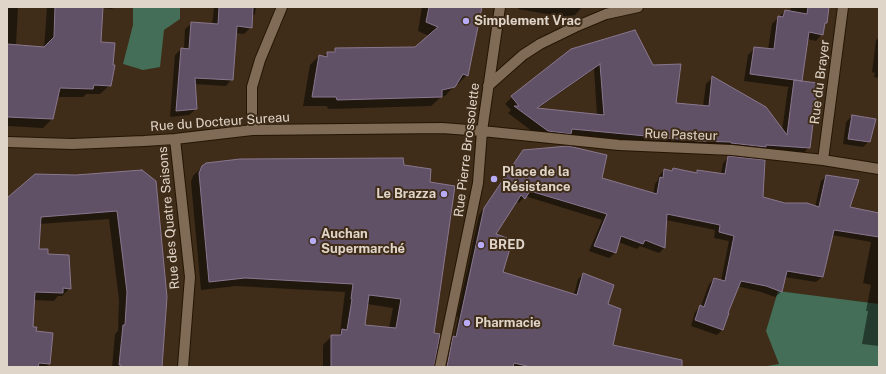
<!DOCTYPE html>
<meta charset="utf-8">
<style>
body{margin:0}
#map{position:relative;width:886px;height:374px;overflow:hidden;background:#3f2d19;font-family:"Public Sans",sans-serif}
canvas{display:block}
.frame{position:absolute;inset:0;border:8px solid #e0d5c9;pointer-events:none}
</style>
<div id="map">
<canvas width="886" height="374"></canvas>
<div class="frame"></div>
</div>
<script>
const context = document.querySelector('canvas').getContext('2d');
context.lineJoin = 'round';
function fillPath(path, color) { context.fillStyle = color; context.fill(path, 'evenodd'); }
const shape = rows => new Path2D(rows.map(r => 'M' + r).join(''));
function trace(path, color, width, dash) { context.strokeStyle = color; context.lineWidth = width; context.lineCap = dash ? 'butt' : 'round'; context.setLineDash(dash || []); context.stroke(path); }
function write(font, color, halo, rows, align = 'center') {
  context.font = font + ' "Public Sans",sans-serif'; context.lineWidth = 4; context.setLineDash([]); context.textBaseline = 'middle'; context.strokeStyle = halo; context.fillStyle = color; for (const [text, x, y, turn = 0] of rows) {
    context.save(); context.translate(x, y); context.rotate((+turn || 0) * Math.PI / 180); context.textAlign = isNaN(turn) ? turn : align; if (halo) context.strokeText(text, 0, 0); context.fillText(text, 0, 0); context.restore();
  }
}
fillPath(shape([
 [133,7,180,7,180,19,164,30,160,67,143,70,123,64,133,25],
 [778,291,879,304,879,367,761,367,779,364,766,331]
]), '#446e57');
fillPath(shape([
 [7,7,18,7,16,46,44,48,47,7,114,7,112,9,101,8,99,42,110,85,100,94,86,94,83,97,57,97,52,119,43,128,7,126],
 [214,7,256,7,255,14,251,17,251,27,244,34,236,33,232,79,226,86,194,84,196,109,189,115,170,117,175,55,181,49,184,49,185,29,192,23,212,25],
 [422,7,481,7,467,75,458,84,456,84,445,96,441,97,431,106,328,109,327,106,303,106,310,65,319,56,323,57,327,53,332,53,336,49,416,48,429,36,418,31],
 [519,7,582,7,575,15,563,17,518,9],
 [791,7,828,7,826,23,823,26,822,34,816,41,807,39,801,80,800,82,809,147,803,154,541,138,508,113,511,110,505,104,512,97,571,50,652,66,675,104,703,106,706,84,713,77,782,131,788,88,789,87,744,81,748,55,755,48,768,50,772,24,785,11,790,12],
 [594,69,597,115,537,109],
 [878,7,879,7,879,22,878,22],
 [879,37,879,78,874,77,875,73,872,72,876,40],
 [852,116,869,141,863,147,843,144,846,122],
 [524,151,601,179,653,194,655,184,658,180,659,176,664,170,671,171,673,170,694,174,697,171,721,174,723,163,729,157,762,198,785,204,815,207,821,181,827,176,849,208,879,214,879,346,862,344,868,311,866,311,871,285,863,283,871,242,832,235,822,277,816,282,784,277,781,292,775,297,761,292,737,286,727,313,723,329,717,335,691,326,695,312,701,306,709,284,714,279,721,281,729,241,714,238,715,230,666,220,664,248,659,253,640,246,637,249,618,242,615,253,609,258,589,251,602,220,525,196,519,203,516,201,494,234,502,272,574,295,578,279,584,274,606,305,612,345,672,367,448,367,458,317,457,316,479,215,518,157],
 [402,159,423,367,323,367,323,345,332,336,337,336,340,333,345,292,236,286,201,290,191,182,193,176,202,167],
 [367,304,393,308,389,328,364,326],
 [141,171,162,367,112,367,115,334,118,331,119,300,109,219,39,224,38,249,47,255,70,288,62,296,58,296,54,301,34,300,32,328,35,332,50,363,46,367,7,367,7,200,76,176]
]), '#0007');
const building = shape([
 [55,7,103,7,101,42,115,43,113,65,115,65,111,86,94,85,93,89,60,88,53,119,7,117,7,44,44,47,54,37,55,7],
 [219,7,253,7,252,28,237,26,233,80,195,78,197,109,176,111,181,48,189,49,191,22,218,24,219,7],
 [429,7,482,7,468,76,463,74,455,87,442,90,442,97,337,100,336,97,312,97,319,55,327,57,327,52,335,52,335,48,415,47,438,27,426,22,429,7],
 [808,7,829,7,827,23,825,23,823,35,809,32,802,81,750,74,754,47,774,49,778,16,783,17,785,10,807,14,808,7],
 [635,30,653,65,681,64,676,103,709,106,712,76,766,107,787,135,794,80,818,83,810,148,766,145,766,147,731,143,731,142,699,141,572,129,571,134,548,131,514,106,519,106,511,96,571,49,635,30],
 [600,64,604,115,537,108,600,64],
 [852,115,876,119,870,142,848,139,852,115],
 [568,146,607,155,602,178,657,194,660,177,663,178,664,169,672,171,673,168,697,173,697,170,725,174,728,156,765,160,763,197,785,203,807,203,819,207,826,175,859,180,850,207,879,213,879,237,834,230,823,277,787,271,782,292,766,286,741,281,728,313,729,313,723,330,695,320,700,305,704,307,714,278,725,281,734,236,719,232,720,225,667,214,665,248,645,240,643,244,621,236,616,253,594,246,607,214,530,191,525,199,521,195,496,234,507,238,506,244,511,245,503,272,577,295,583,273,614,285,608,304,621,309,613,345,682,360,682,367,531,367,514,363,513,367,447,367,453,336,456,337,484,208,523,150,568,146],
 [403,158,404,165,431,169,430,182,455,186,434,333,440,334,434,367,331,367,331,335,341,335,342,329,347,330,352,299,351,299,353,284,245,278,209,282,199,173,202,166,206,163,240,159,403,158],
 [369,295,401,299,396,328,365,325,369,295],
 [142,170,156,181,167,297,162,367,121,367,121,365,119,365,123,325,125,325,127,292,117,211,41,217,39,249,48,249,48,254,69,255,71,289,63,288,63,293,35,292,33,327,37,327,36,331,53,333,50,364,39,363,38,367,7,367,7,198,35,174,76,175,142,170]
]);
fillPath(building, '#615166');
trace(building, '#89778f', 1);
const minor = shape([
 [488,86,523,55,540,44,575,27,606,14,638,7],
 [252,130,252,87,260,60,282,7],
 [175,139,190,277,183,367],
 [7,142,72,144,144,141,175,139,252,130,442,128,482,131,619,145,732,150,823,160,879,169],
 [823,160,843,7],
 [440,367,478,183,482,131,500,7]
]);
trace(minor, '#251503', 12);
trace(minor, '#7f6b56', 10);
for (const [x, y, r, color] of [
 [466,21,4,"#b8abf7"],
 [494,179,4,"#b8abf7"],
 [444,194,4,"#b8abf7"],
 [313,241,4,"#b8abf7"],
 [481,245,4,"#b8abf7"],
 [467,323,4,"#b8abf7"]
]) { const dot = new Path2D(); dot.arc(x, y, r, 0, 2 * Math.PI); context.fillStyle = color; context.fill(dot); trace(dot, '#3f2d19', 1.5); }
write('bold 13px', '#e0d5c9', '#3f2d19', [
 ["Simplement Vrac",474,21],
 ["Place de la",502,172],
 ["Résistance",502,187],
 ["Le Brazza",436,194,"right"],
 ["Auchan",321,234],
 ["Supermarché",321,249],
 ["BRED",489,245],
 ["Pharmacie",475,323]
], 'left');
write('13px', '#e0d5c9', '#3f2d19', [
 ["Rue du Brayer",820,82,-83],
 ["Rue du Docteur Sureau",220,122,-4],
 ["Rue Pasteur",681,135,2],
 ["Rue Pierre Brossolette",467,150,-83],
 ["Rue des Quatre Saisons",169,218,-95]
]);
</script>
